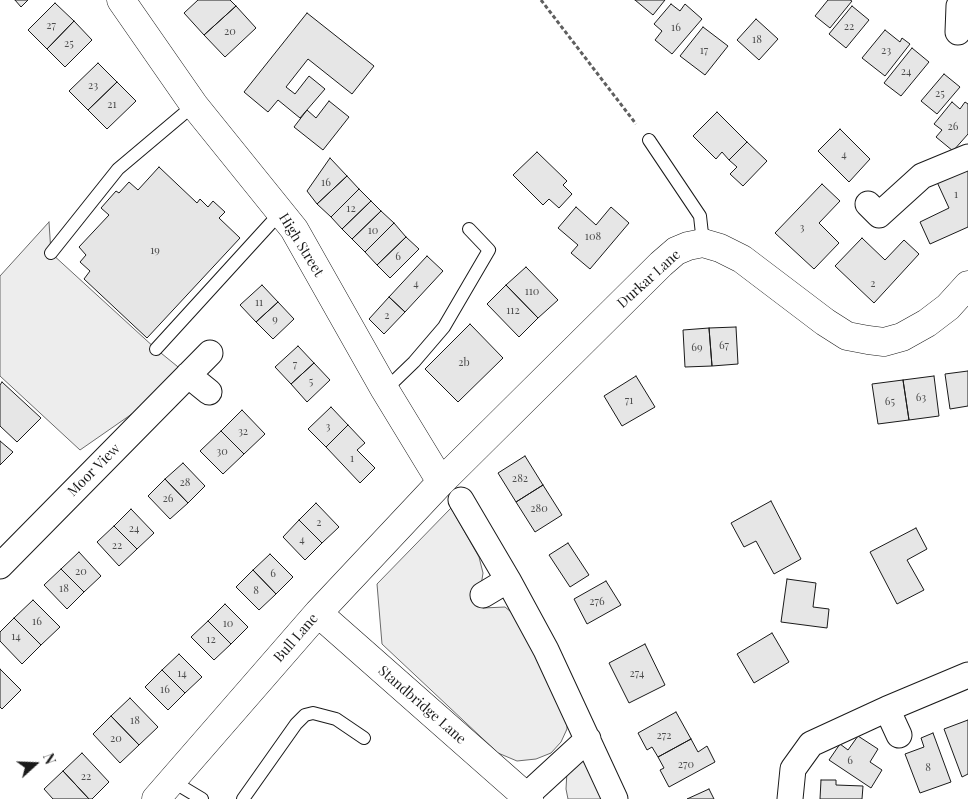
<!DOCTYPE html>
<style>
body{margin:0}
#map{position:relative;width:968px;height:799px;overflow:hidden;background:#fff;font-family:"Playfair Display",serif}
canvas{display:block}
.north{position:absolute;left:10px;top:739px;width:50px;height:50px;-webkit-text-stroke:4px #fff;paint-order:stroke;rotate:70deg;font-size:14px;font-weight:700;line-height:20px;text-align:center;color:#1a1a1a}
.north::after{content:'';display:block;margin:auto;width:18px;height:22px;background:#1a1a1a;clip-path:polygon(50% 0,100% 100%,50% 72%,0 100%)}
</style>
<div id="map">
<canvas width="968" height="799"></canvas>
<div class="north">N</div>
</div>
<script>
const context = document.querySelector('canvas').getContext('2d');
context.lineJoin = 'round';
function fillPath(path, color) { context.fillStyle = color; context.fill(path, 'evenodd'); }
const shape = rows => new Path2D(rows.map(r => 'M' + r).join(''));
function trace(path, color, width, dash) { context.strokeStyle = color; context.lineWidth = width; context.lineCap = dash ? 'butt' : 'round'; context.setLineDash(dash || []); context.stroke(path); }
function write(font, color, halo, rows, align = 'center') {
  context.font = font + ' "Playfair Display",serif'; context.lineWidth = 4; context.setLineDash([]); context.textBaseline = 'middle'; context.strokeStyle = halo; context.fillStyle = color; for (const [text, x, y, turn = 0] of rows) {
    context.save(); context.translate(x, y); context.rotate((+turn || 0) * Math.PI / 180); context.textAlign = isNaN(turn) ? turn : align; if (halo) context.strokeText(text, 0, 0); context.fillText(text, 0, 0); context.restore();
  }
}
const built = shape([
 [49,222,51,253,156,349,188,375,80,450,0,376,0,276,49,222],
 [451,508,479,557,483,573,481,586,475,595,483,608,505,607,516,616,567,718,567,729,561,742,551,753,536,759,517,761,498,753,382,644,377,584,451,508],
 [580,759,589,766,603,799,568,799,566,789,567,771,580,759]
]);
fillPath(built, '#ededed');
trace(built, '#6a6a6a', 1);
const building = shape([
 [15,0,28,0,21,7,15,0],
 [198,0,230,0,236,6,204,35,184,13,198,0],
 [635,0,665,0,653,15,635,0],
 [828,0,850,0,852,1,830,28,815,16,828,0],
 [55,3,74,21,47,49,28,30,55,3],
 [671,4,680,11,685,4,702,19,672,54,655,40,662,31,654,24,671,4],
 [236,6,256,28,225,57,204,35,236,6],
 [852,6,869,20,846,48,829,34,852,6],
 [307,13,374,66,352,94,308,59,286,87,295,94,309,76,325,89,300,118,278,100,268,112,244,92,307,13],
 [756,19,778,39,759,60,737,40,756,19],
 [74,21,92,40,65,67,47,49,74,21],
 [703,27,728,46,705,75,680,56,703,27],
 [885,30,900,42,902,38,910,44,885,76,862,58,885,30],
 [912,48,929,62,901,96,884,83,912,48],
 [98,63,117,82,88,110,69,91,98,63],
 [944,74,960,87,937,114,921,101,944,74],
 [117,82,136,101,107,129,88,110,117,82],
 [329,101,349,117,323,150,294,127,307,110,316,118,329,101],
 [952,102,960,109,965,102,968,104,968,134,953,151,936,137,942,130,934,124,952,102],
 [717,112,747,142,729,160,722,152,716,159,693,136,717,112],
 [840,129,870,159,849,182,818,151,840,129],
 [747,142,767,161,743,186,730,174,737,167,729,160,747,142],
 [537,152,567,181,563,185,572,194,559,208,549,199,543,205,513,175,537,152],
 [330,158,347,176,317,204,307,191,330,158],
 [159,167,197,203,200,199,208,207,213,201,225,212,219,218,240,238,147,338,84,279,90,271,80,262,86,255,79,247,109,215,101,208,116,191,119,193,129,182,138,190,159,167],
 [968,168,968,227,930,244,920,222,949,208,937,182,968,168],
 [347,176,359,189,331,217,317,204,347,176],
 [822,184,840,201,819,223,839,243,814,269,775,233,822,184],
 [359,189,371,201,342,229,331,217,359,189],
 [371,201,381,211,352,239,342,229,371,201],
 [576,207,596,225,611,207,629,223,590,269,571,253,578,245,558,228,576,207],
 [381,211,394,223,365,252,352,239,381,211],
 [394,223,406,237,377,265,365,252,394,223],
 [406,237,419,249,390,278,377,265,406,237],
 [862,238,885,260,904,240,919,254,874,303,835,266,862,238],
 [427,256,443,271,405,312,389,297,427,256],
 [526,267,558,300,538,318,506,285,526,267],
 [262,285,278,302,256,322,240,305,262,285],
 [506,285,538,318,519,337,487,304,506,285],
 [389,297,405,312,384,334,369,319,389,297],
 [278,302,294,319,273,339,256,322,278,302],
 [470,324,503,358,458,402,425,369,470,324],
 [736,327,738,364,712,366,709,328,736,327],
 [709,328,712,366,685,367,683,330,709,328],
 [298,346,314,363,291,384,275,367,298,346],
 [314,363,330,380,307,402,291,384,314,363],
 [968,371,968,406,950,409,945,374,968,371],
 [636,376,655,407,622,426,604,396,636,376],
 [934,376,939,416,909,420,903,380,934,376],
 [903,380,909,420,878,424,872,384,903,380],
 [2,382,41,418,17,442,0,426,0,385,2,382],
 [331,407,348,425,326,447,308,429,331,407],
 [242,410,265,434,244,454,221,431,242,410],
 [348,425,365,443,357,450,375,468,360,483,326,447,348,425],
 [221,431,244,454,223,474,200,451,221,431],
 [0,441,13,452,0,465,0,441],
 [525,456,543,485,516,502,498,473,525,456],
 [183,463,205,486,188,503,165,479,183,463],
 [165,479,188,503,170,519,148,496,165,479],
 [543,485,562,515,535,532,516,502,543,485],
 [771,501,801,559,774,574,756,541,744,547,731,523,771,501],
 [316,503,339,527,322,543,299,520,316,503],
 [131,509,154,533,137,549,114,526,131,509],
 [299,520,322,543,305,560,283,537,299,520],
 [114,526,137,549,119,566,97,542,114,526],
 [916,528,927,549,907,560,924,590,897,604,870,552,916,528],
 [568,543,589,575,570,587,549,555,568,543],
 [79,552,101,576,84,592,61,569,79,552],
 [270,554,293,577,276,594,253,570,270,554],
 [61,569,84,592,67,609,44,585,61,569],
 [253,570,276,594,259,610,236,587,253,570],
 [787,579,816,583,813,607,829,609,827,628,781,622,787,579],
 [606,581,621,605,587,624,574,599,606,581],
 [33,600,60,627,41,645,14,618,33,600],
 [225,604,248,627,231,644,208,621,225,604],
 [14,618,41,645,22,664,0,641,0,632,14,618],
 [208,621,231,644,214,660,191,637,208,621],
 [772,633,789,662,754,683,737,654,772,633],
 [645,644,665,685,629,703,609,663,645,644],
 [179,654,202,677,185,693,162,670,179,654],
 [0,669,21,690,2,709,0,707,0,669],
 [162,670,185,693,168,710,145,687,162,670],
 [130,698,158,727,139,745,111,716,130,698],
 [676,712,691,739,658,757,652,747,647,750,638,733,676,712],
 [111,716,139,745,120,763,93,734,111,716],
 [968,720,968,774,962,777,944,729,968,720],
 [933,733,951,782,920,793,905,754,924,747,921,738,933,733],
 [858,736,878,749,870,762,882,770,871,788,829,760,840,744,848,750,858,736],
 [691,739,698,752,707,746,715,762,669,787,660,770,664,768,658,757,691,739],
 [82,753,109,782,92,799,89,799,63,771,82,753],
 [63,771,89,799,53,799,44,789,63,771],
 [821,780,836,780,836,785,863,786,862,799,820,799,821,780],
 [709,789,714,799,687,799,709,789]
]);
fillPath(building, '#e6e6e6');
trace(building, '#1a1a1a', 1);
const lane = shape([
 [649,140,700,216,703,243],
 [51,253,118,169,194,105],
 [156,349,281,212],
 [385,390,414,362,444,327,489,250,469,229],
 [172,781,202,799],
 [243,799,296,724,305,715,313,713,336,719,364,738]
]);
const street = shape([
 [958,32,959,6,968,4],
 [868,204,879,215,922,176,968,157],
 [188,375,209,392],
 [461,500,508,580,546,650,615,799],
 [0,566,210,353],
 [483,595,508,580],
 [887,709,899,735],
 [526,796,588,739],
 [790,799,793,769,811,744,887,709,968,675]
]);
const secondary = shape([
 [121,0,194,105,294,229,385,390,441,482],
 [318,613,529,799],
 [156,799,318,613,441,482,661,264,676,251,688,246,703,243,720,248,742,259,825,322,847,336,868,340,884,342,902,337,927,323,948,307,968,285]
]);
trace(lane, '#1a1a1a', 14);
trace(street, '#1a1a1a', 27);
trace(secondary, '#1a1a1a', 29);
trace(shape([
 [541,0,636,124]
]), '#5f5f5f', 3, [4, 2.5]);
trace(lane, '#fff', 12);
trace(street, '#fff', 25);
trace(secondary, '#fff', 28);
write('11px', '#4d4d4d', null, [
 ["27",51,26],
 ["22",849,27],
 ["16",676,28],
 ["20",230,32],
 ["18",757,40],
 ["25",69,44],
 ["17",704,51],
 ["23",886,51],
 ["24",906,72],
 ["23",93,86],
 ["25",940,94],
 ["21",112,105],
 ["26",953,127],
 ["4",844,155],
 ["16",326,183],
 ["1",956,195],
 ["12",351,209],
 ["3",802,228],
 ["10",373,231],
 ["108",593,237],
 ["19",155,251],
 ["6",398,257],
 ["4",416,284],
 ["2",873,284],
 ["110",532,292],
 ["11",259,303],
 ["112",513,311],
 ["2",387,316],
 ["9",275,320],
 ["67",724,346],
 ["69",697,348],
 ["2b",464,363],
 ["7",295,365],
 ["5",311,382],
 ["63",921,398],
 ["71",629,401],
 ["65",890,402],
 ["3",328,427],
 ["32",243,432],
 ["30",222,452],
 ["1",352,459],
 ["282",520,479],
 ["28",185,483],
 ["26",168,499],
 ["280",539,509],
 ["2",319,523],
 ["24",134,529],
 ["4",302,540],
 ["22",117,546],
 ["20",81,572],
 ["6",273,574],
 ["18",64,589],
 ["8",256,591],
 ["276",597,602],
 ["16",37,622],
 ["10",228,624],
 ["14",16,637],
 ["12",211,640],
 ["14",182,674],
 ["274",637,674],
 ["16",165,690],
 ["18",135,721],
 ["272",664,736],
 ["20",116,739],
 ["6",850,761],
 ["270",686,765],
 ["8",928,768],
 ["22",86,777]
]);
write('14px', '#1a1a1a', '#fff', [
 ["High Street",301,245,58],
 ["Durkar Lane",649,279,-42],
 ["Moor View",94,470,-45],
 ["Bull Lane",296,638,-49],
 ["Standbridge Lane",422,705,41]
]);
</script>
